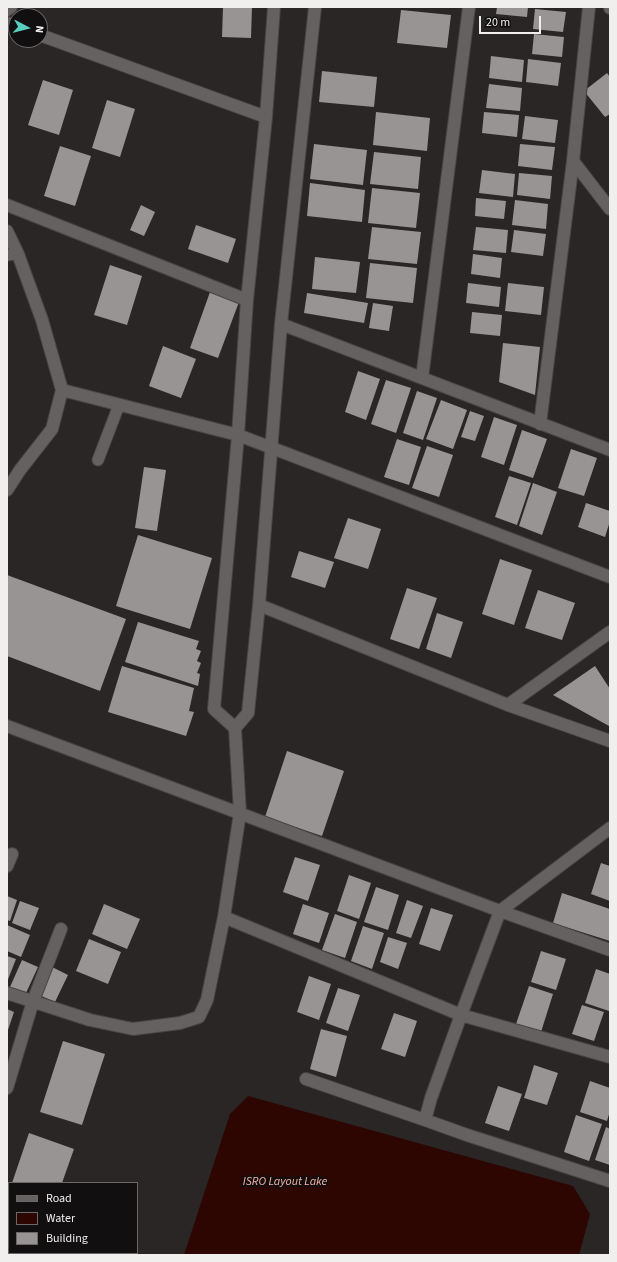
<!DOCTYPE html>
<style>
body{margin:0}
#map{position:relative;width:617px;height:1262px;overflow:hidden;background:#292625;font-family:"Source Sans 3",sans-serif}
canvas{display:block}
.frame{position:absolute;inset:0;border:8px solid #f1efee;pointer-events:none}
.legend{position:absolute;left:8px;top:1182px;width:130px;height:72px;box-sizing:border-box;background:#110f0f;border:1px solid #6b6968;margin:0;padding:5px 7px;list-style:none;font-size:12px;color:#f1efee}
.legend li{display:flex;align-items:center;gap:8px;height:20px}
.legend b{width:20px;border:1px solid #6b6968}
.north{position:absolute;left:8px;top:8px;width:40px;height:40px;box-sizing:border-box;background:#110f0f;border:1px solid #6b6968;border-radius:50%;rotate:97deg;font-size:11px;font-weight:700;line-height:16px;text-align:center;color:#f1efee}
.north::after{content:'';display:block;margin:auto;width:14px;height:18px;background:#59cebf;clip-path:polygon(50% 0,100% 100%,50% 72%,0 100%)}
.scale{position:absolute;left:479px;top:16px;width:62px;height:18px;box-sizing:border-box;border:2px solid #f1efee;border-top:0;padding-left:5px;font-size:12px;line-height:14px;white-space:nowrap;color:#f1efee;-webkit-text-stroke:3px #110f0f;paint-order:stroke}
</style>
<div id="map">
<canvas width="617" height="1262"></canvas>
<div class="frame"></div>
<ul class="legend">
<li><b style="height:5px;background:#656160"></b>Road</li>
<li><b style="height:11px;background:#2d0501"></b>Water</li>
<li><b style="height:11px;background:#989493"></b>Building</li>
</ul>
<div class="north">N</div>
<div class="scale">20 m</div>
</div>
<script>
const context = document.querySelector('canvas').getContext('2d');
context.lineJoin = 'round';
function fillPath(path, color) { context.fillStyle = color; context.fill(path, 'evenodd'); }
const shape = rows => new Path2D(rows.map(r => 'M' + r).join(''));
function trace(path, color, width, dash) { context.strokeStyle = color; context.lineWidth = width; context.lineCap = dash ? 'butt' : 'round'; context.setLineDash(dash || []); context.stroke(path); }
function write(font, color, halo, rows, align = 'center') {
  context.font = font + ' "Source Sans 3",sans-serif'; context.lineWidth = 4; context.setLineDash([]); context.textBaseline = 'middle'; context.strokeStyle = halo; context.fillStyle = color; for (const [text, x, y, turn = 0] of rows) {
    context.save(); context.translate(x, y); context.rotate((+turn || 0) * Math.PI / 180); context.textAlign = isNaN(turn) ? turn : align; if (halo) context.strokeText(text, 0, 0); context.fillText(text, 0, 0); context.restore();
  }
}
fillPath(shape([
 [248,1096,573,1186,590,1214,579,1255,184,1255,230,1114]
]), '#2d0501');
fillPath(shape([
 [223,7,252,7,251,38,222,37],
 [497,7,528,7,527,17,496,14],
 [535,9,566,12,563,32,533,29],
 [401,10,451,15,447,48,397,43],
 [534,34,564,37,562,57,532,54],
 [491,56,524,60,522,82,489,78],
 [528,59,561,63,558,86,526,82],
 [322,71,377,77,374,107,319,102],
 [607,73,610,77,610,114,605,117,584,91],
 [43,80,73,90,59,135,28,125],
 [489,84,522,88,520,111,486,108],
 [107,100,135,109,120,157,92,148],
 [376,112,430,118,427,151,373,145],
 [484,112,519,115,517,137,482,133],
 [525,116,558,120,555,143,522,139],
 [314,144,367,150,363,185,310,179],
 [520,144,555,147,552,170,518,166],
 [60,146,91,156,75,206,44,196],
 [374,152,421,157,418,189,370,184],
 [482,170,515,174,513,197,479,193],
 [519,173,552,176,550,199,517,195],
 [310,183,365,190,362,222,307,216],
 [372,188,420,193,416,228,368,223],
 [476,198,506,201,504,219,475,216],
 [515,200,548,204,546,229,512,225],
 [141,205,155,212,144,236,130,230],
 [196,225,236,239,228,263,188,249],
 [372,227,421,232,417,264,368,259],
 [476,227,508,230,506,253,473,250],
 [514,230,546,234,543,256,511,252],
 [473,254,502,258,500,278,471,274],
 [315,257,360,262,356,293,312,289],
 [370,263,417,268,413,303,366,298],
 [110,265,142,276,127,325,94,315],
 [468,283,501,287,499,307,466,303],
 [508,283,544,287,541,315,505,311],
 [210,292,239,302,218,358,190,348],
 [307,293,368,303,364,323,304,313],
 [373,303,393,306,389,331,369,328],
 [472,312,502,315,500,336,470,333],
 [503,343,540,347,535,395,499,382],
 [163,346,196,359,181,398,149,386],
 [358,371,380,379,366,420,345,412],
 [386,380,411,388,396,433,371,424],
 [417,391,437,398,423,440,403,433],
 [441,400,467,410,453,449,426,439],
 [470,411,484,416,475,441,461,437],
 [494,417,517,425,504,465,481,457],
 [522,430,547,439,533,478,509,470],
 [397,439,421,447,409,485,384,477],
 [427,446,453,455,439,497,412,488],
 [571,449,597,458,584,496,558,488],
 [144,467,166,470,157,531,135,528],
 [509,476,531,483,517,525,495,517],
 [533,483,557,492,542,535,519,526],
 [586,503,610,511,610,521,605,537,578,527],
 [348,518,381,529,368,569,334,558],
 [138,535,212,558,190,629,116,606],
 [299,551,334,562,325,588,291,577],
 [500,559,532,570,514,625,482,614],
 [7,575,126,619,100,691,7,656],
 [407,588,437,598,419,649,390,639],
 [538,590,575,603,562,640,525,628],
 [437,613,463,622,451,658,426,649],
 [138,622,199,641,196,649,201,651,197,661,201,663,197,673,200,674,198,686,125,662],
 [122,666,194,688,189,711,194,712,186,736,108,712],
 [595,666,610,689,609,726,553,695],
 [287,751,344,771,322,836,265,817],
 [295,857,320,865,308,901,283,892],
 [601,863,610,866,610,901,591,894],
 [349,875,371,883,359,919,337,911],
 [376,887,399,895,388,930,364,922],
 [562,893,610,909,610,941,553,923],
 [7,896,17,900,10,921,7,920],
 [407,900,423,906,411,938,396,933],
 [20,901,39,908,30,930,12,923],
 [104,904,140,919,127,949,92,934],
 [303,904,329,913,319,943,293,934],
 [431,908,453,915,440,951,419,944],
 [335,914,357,922,345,958,322,950],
 [7,925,30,935,21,957,7,951],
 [363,926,384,933,372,969,351,961],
 [388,937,407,943,398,969,380,962],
 [89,939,121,952,108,984,76,971],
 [541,951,566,959,556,990,531,982],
 [7,956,16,959,7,982],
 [22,960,38,967,26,993,10,987],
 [52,967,68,975,55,1002,39,995],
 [596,969,610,974,609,1011,585,1003],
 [309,976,331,984,319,1020,297,1012],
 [529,986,553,994,541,1032,516,1024],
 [338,988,360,995,348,1031,326,1023],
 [582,1005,604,1012,594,1041,572,1034],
 [7,1009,14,1012,7,1033],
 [394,1013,417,1021,405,1057,381,1049],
 [321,1029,347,1036,336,1077,310,1069],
 [63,1041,105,1054,82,1125,40,1112],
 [534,1065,558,1073,547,1105,524,1098],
 [590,1081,610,1088,610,1111,607,1121,580,1112],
 [498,1086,522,1094,509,1131,485,1123],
 [576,1115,602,1124,589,1161,564,1152],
 [606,1127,610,1129,610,1165,595,1160],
 [29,1133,74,1149,62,1183,12,1183]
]), '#989493');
const lane = shape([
 [7,255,18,254],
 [98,460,119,405]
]);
const street = shape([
 [610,7,610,8],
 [7,10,11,7],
 [7,23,16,27],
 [40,35,266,117],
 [573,161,610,209],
 [7,205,247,300],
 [281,324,610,450],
 [422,378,469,7],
 [62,390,238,435,610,577],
 [540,424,573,161,589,7],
 [259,605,508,705,610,741],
 [508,705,610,632],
 [7,726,500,911,610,950],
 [235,728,214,709,238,435,247,300,266,117,274,7],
 [610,828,500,911,461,1015,431,1098,425,1120,467,1135,610,1181],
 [7,866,12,854],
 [224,917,461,1015,610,1057],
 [7,993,90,1020,133,1029,180,1023,199,1017,207,1000,224,917,240,813,235,728,248,713,259,605,281,324,315,7],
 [306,1079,425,1120],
 [7,1088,33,1001,61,929]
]);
const secondary = shape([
 [7,231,18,254,42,320,62,390,52,429,20,470,7,490]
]);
trace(lane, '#484544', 13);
trace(street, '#484544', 14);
trace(secondary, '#484544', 14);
trace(lane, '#656160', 11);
trace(street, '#656160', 12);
trace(secondary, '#656160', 12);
write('italic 12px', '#f8b2a2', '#110f0f', [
 ["ISRO Layout Lake",285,1182]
]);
</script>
